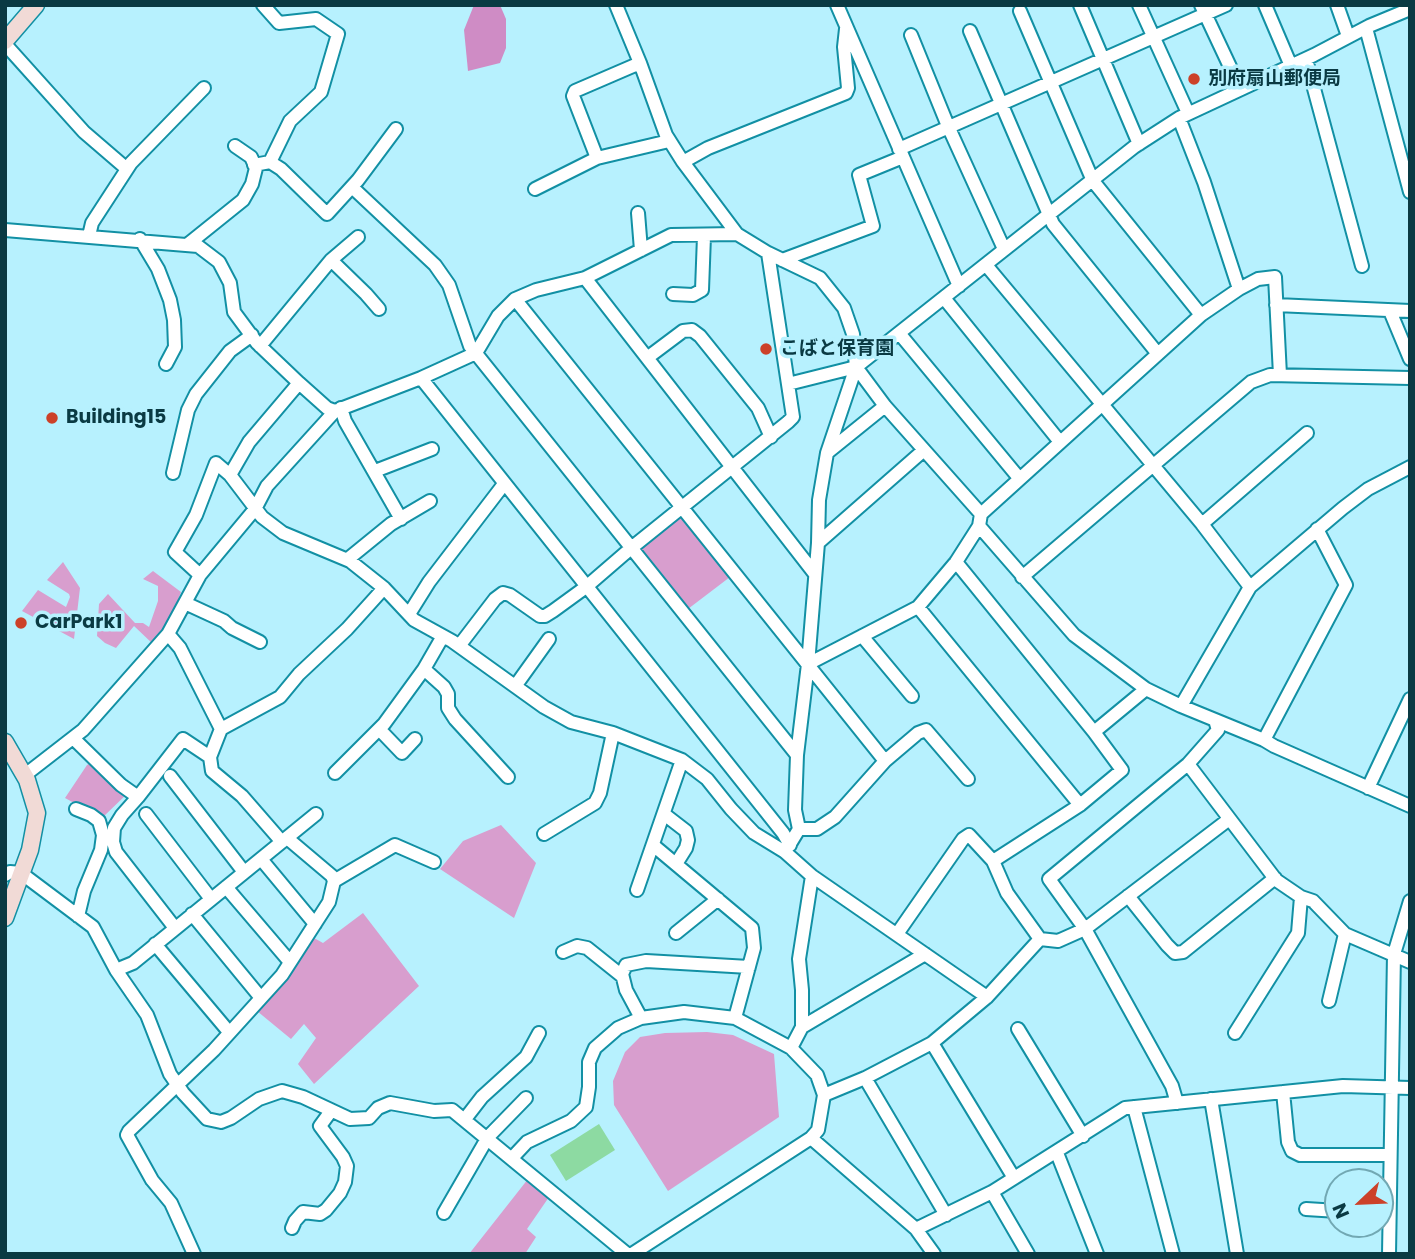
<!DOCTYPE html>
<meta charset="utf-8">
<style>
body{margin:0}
#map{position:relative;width:1415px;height:1259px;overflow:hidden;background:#b7f1fe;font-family:Poppins,sans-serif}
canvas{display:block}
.frame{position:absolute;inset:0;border:7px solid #0a3a43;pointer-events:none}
.north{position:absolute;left:1324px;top:1168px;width:70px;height:70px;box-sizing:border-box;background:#b7f1fe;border:2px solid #72a8b3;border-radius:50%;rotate:247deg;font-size:19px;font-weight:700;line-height:28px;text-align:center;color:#0a3a43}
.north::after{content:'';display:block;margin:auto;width:24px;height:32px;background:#cc4129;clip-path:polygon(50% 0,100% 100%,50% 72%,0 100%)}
</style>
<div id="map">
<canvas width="1415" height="1259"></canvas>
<div class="frame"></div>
<div class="north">N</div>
</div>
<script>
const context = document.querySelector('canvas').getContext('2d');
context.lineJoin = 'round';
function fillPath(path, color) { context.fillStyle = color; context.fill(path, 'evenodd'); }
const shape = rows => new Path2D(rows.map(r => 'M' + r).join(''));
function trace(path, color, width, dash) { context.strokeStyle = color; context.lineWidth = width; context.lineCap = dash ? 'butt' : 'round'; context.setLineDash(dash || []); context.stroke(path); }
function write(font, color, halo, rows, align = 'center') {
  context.font = font + ' Poppins,"Noto Sans JP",sans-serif'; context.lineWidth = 7; context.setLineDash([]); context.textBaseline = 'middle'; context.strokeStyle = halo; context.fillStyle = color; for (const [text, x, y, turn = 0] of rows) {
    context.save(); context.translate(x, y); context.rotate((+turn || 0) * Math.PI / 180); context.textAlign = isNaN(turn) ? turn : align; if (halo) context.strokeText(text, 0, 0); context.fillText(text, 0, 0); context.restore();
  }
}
fillPath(shape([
 [680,513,730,577,684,612,634,549],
 [63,562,80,588,74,639,22,611,38,590,66,607,70,597,69,594,47,580],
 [153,571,181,592,169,623,154,645,134,626,116,648,105,643,97,636,99,604,108,594,135,623,143,623,149,627,158,601,158,586,143,579],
 [92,762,129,792,102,818,65,798,87,765],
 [501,825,536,863,514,918,440,869,463,841],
 [363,913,419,986,314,1084,298,1064,316,1038,304,1024,291,1039,257,1011,287,979,314,938,323,943],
 [707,1032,733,1035,774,1054,779,1117,668,1191,614,1105,613,1081,625,1052,640,1037,665,1033],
 [528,1179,549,1197,527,1229,536,1237,525,1254,469,1254]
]), '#d89ece');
fillPath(shape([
 [474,5,500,5,506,19,506,48,500,63,468,71,464,30]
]), '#cf8cc5');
fillPath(shape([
 [599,1124,615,1150,566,1181,550,1155]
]), '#8ddaa2');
const street = shape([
 [263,5,279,23,316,19,338,34,321,92,290,121,270,162],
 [616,5,640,63,666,135,683,162,737,234,768,253,820,278,844,308,853,334,856,367,827,453,819,500,818,543,808,664],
 [837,5,959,286],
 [1080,5,1139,144],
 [1139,5,1188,113],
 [1201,5,1240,88],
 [1265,5,1291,66],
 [1337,5,1348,36],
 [1020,11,1093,181,1201,315],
 [1366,28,1410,192],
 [970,31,1053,224,1158,354],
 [911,35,948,126,1004,249],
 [5,44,84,132,127,169],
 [1306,59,1362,266],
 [1179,118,1204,182,1239,289],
 [899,149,1226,5],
 [597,158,573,96,575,91,640,63],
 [683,162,708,148,846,93,848,88,844,47,846,29],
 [254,165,270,162,281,169,327,214,358,180,396,129],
 [352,187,435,265,449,285,470,346,797,755],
 [535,189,597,158,669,141],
 [638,213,641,250],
 [5,230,198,246,219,262,230,283,234,312,257,343,299,383,327,408,335,411,421,378,476,353,498,316,515,299,536,290,585,278,671,235,737,234],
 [89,236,92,223,131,163,204,88],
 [140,239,158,269,170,300,174,320,175,347,166,364],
 [187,245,243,200,252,184,256,168,251,157,235,146],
 [331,260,366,294,379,309],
 [782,260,873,226,859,175,903,157],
 [986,265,1202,524,1250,587],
 [585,278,815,574],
 [673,294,693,295,702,290,704,236],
 [944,298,1060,442],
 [515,299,885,761],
 [1276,305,1410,311],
 [1390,311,1410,359],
 [899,333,1019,478],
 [260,346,331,260,358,237],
 [647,358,683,331,692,330,700,336,758,408,771,437],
 [856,367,885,406,981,514],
 [421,378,783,833,790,845],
 [788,384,856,367,1134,147,1179,118,1314,55,1369,26,1410,9],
 [341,408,345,421,401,519],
 [828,452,885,406],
 [375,471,432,449],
 [173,473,188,410,196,394,230,351,252,335],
 [230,475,249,442,299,383],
 [1202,524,1307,433],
 [979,526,1074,635,1146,689,1181,706,1264,740,1274,746,1410,806],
 [818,543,924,450],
 [348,559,391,524,430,501],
 [956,562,1094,732,1122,770,1080,805,993,861],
 [200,575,175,552,196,515,216,463,230,475,262,517,283,533,350,561,384,588,414,620,452,641,544,707,571,722,613,733,682,760,707,779,731,809,754,833,785,852,812,876,987,997],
 [1022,577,1251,382,1270,375,1410,378],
 [185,603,224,621,232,628,260,642],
 [918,607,1080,805],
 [409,614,429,582,504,484],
 [168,634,180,648,221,729],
 [862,636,912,696],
 [459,646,495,599,503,593,510,595,540,616,545,616,553,611,586,587,630,549,788,422,793,417,768,253],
 [424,669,444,687,448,694,448,708,455,719,508,777],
 [516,685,549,639],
 [1181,706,1250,587,1343,508,1368,489,1410,467],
 [379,729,402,753,415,739],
 [1094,732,1146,689],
 [73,738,121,785,138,797],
 [1264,740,1346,585,1317,529],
 [1188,764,1276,880,1301,897,1313,901,1345,934,1410,962],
 [335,773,384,724,424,669,443,636],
 [25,775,83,730,168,634,200,575,255,509,267,486,335,411],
 [170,776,244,872],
 [1368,788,1410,699],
 [76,809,91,815,99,821,103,835,101,850,84,891,78,916],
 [146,814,211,899],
 [664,814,686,831,688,840,686,848,676,864],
 [799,829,817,829,835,817,885,761,918,733,926,730,968,779],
 [544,834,595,803,600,793,613,733],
 [282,842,242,796,212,771,210,757,221,729,280,697,299,674,347,629,384,588],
 [653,845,752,928,754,948,735,1018],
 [785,852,799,829,795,810,797,755,808,664,918,607,956,562,979,526,981,514,1201,315,1239,289,1258,279,1275,277,1280,375],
 [261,859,315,924],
 [5,875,10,872,21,873,93,927,116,970,147,1015,170,1074,183,1093,207,1119,221,1122,231,1118,259,1099,282,1091,303,1097,350,1119,369,1118,378,1108,390,1103,434,1111,452,1110,627,1254],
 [334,881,395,845,434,862],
 [226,887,290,962],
 [637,890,682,760],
 [1128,896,1167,945,1175,953,1183,952,1275,878],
 [192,914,261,998],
 [175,928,116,852,113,842,114,828,122,815,138,797,183,739,210,757],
 [676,933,718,899],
 [897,934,963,839,969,835,993,861,1007,893,1040,939,1058,941,1085,929,1228,820],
 [155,944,229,1032],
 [563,952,577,946,587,948,622,976],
 [116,970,133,963,316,814],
 [1329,1001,1345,934],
 [641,1018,626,990,622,974,626,965,646,961,749,967],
 [802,1027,925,954],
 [1018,1029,1083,1136],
 [1235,1033,1298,933,1301,897],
 [932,1043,1014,1178],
 [791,1048,802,1027,802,990,799,959,812,876],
 [865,1078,946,1215],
 [1283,1092,1288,1142,1292,1151,1300,1155,1390,1155],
 [824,1095,865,1078,932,1043,987,997,1040,939],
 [1211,1099,1237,1254],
 [1177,1103,1172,1086,1085,929,1049,879,1188,764,1218,730,1215,720],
 [1134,1107,1173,1254],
 [465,1119,482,1097,526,1057,539,1033],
 [811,1138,916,1229,934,1254],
 [1057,1153,1097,1254],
 [512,1158,527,1142,571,1121,586,1107,589,1087,589,1062,595,1048,618,1028,641,1018,684,1012,735,1018,791,1048,817,1075,824,1095,818,1130,811,1138,632,1254],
 [992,1192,1028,1254],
 [1306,1209,1338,1211],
 [444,1213,488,1137,526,1098],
 [292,1228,295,1221,303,1212,320,1214,326,1210,340,1193,345,1182,347,1166,343,1157,320,1126,331,1111],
 [916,1229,992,1192,1125,1108,1343,1086,1410,1088],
 [194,1254,171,1203,152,1180,127,1135,129,1131,214,1050,282,975,329,902,334,881,332,876,287,838],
 [1389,1254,1394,954,1410,901]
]);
const secondary = shape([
 [5,41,36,5],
 [5,742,27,780,37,813,30,850,5,918]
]);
trace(street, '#1290a4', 16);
trace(secondary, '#1290a4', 19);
trace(street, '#fff', 12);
trace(secondary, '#f1dad6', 16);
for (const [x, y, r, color] of [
 [1194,79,7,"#cc4129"],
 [766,349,7,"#cc4129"],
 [52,418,7,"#cc4129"],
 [21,623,7,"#cc4129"]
]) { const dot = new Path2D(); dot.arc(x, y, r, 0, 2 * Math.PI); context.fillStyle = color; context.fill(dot); trace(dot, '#b7f1fe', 2.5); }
write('bold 19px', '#0a3a43', '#b7f1fe', [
 ["別府扇山郵便局",1208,79],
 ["こばと保育園",780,349],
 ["Building15",66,418],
 ["CarPark1",35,623]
], 'left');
</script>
